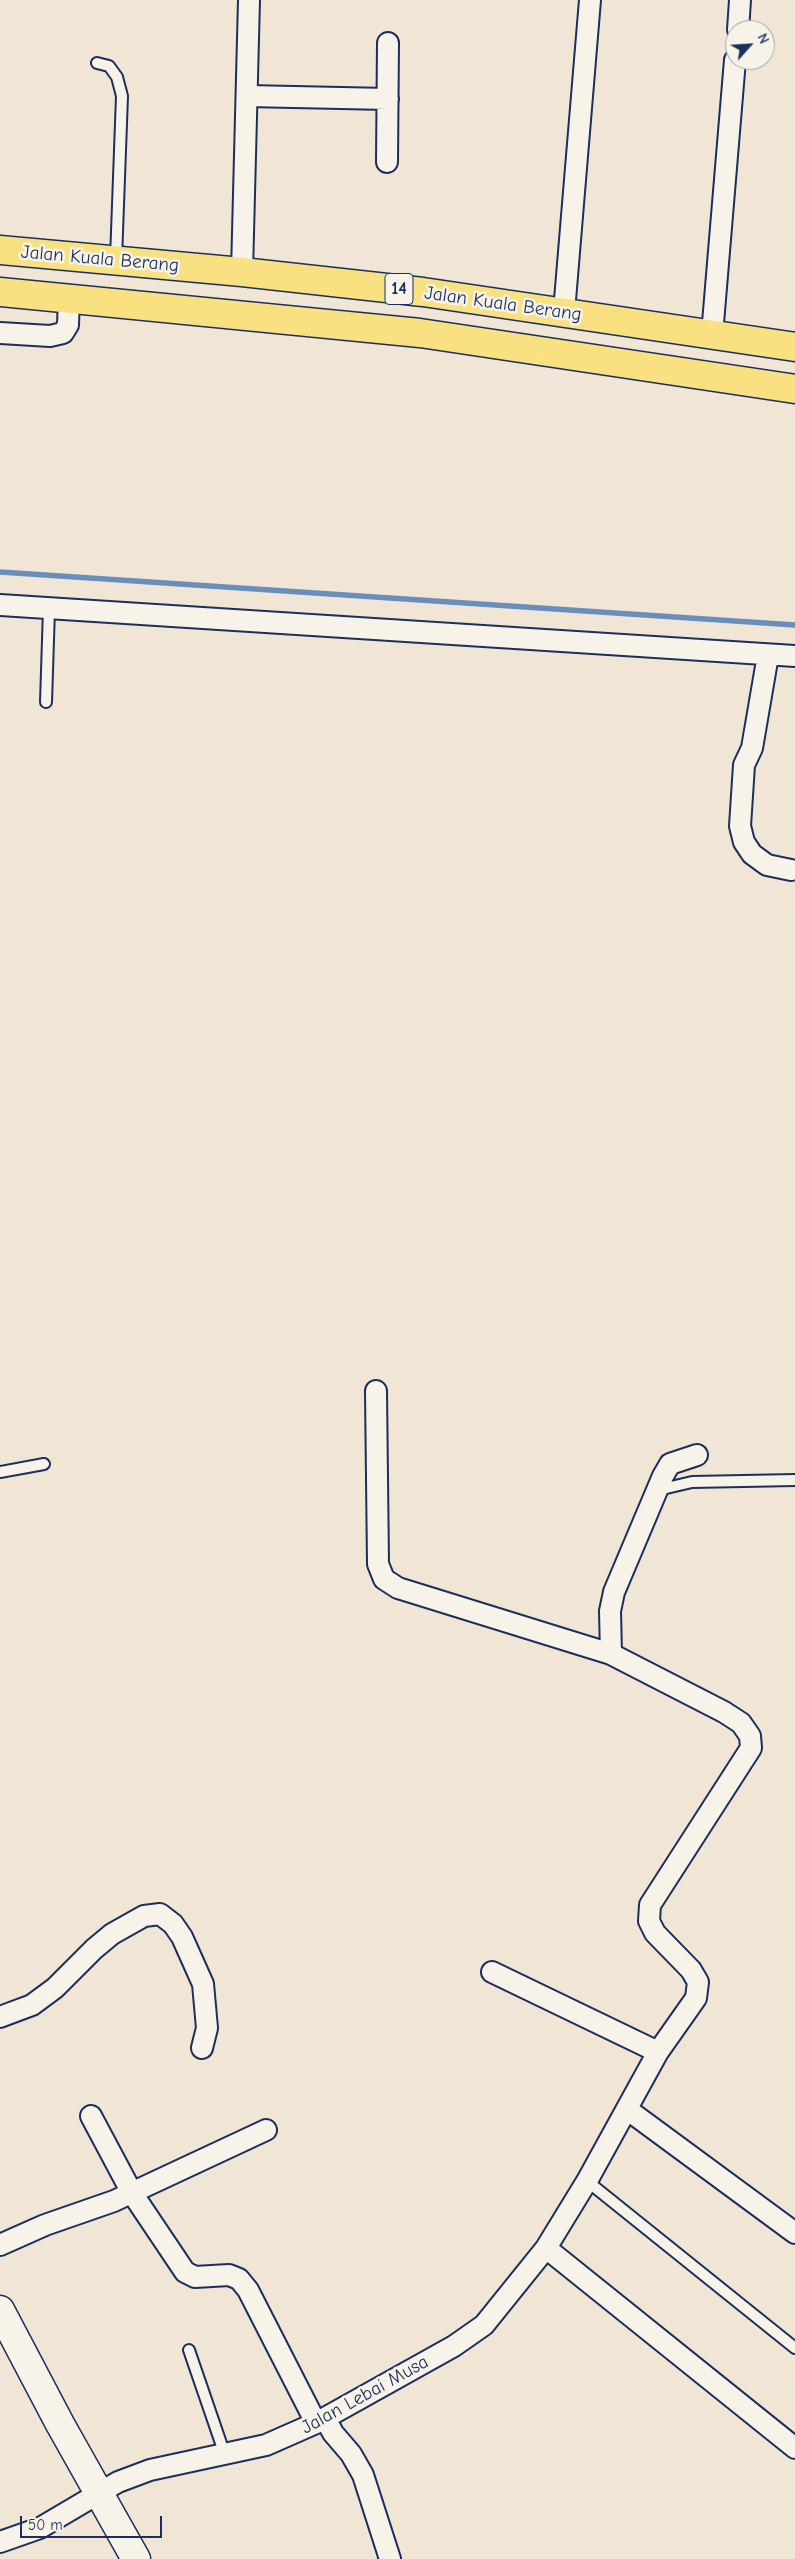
<!DOCTYPE html>
<style>
body{margin:0}
#map{position:relative;width:795px;height:2559px;overflow:hidden;background:#f1e6d5;font-family:"Comic Neue",sans-serif}
canvas{display:block}
.north{position:absolute;left:725px;top:20px;width:50px;height:50px;box-sizing:border-box;background:#f7f3e8;border:1px solid #9fa5b1;border-radius:50%;rotate:64deg;font-size:14px;font-weight:700;line-height:20px;text-align:center;color:#1b2f5e}
.north::after{content:'';display:block;margin:auto;width:18px;height:22px;background:#1b2f5e;clip-path:polygon(50% 0,100% 100%,50% 72%,0 100%)}
.scale{position:absolute;left:20px;top:2516px;width:142px;height:22px;box-sizing:border-box;border:2px solid #1b2f5e;border-top:0;padding-left:6px;font-size:15px;line-height:18px;white-space:nowrap;color:#1b2f5e;-webkit-text-stroke:4px #f7f3e8;paint-order:stroke}
</style>
<div id="map">
<canvas width="795" height="2559"></canvas>
<div class="north">N</div>
<div class="scale">50 m</div>
</div>
<script>
const context = document.querySelector('canvas').getContext('2d');
context.lineJoin = 'round';
const shape = rows => new Path2D(rows.map(r => 'M' + r).join(''));
function trace(path, color, width, dash) { context.strokeStyle = color; context.lineWidth = width; context.lineCap = dash ? 'butt' : 'round'; context.setLineDash(dash || []); context.stroke(path); }
function write(font, color, halo, rows, align = 'center') {
  context.font = font + ' "Comic Neue",sans-serif'; context.lineWidth = 5; context.setLineDash([]); context.textBaseline = 'middle'; context.strokeStyle = halo; context.fillStyle = color; for (const [text, x, y, turn = 0] of rows) {
    context.save(); context.translate(x, y); context.rotate((+turn || 0) * Math.PI / 180); context.textAlign = isNaN(turn) ? turn : align; if (halo) context.strokeText(text, 0, 0); context.fillText(text, 0, 0); context.restore();
  }
}
trace(shape([
 [0,572,795,625]
]), '#6a8ebc', 5.5);
const service = shape([
 [97,63,109,66,117,77,122,96,116,259],
 [46,702,49,609],
 [0,1472,44,1464],
 [658,1490,692,1482,795,1480],
 [587,2181,795,2348],
 [189,2350,225,2455]
]);
const minor = shape([
 [738,30,740,0],
 [247,96,388,99],
 [387,162,388,43],
 [242,272,249,0],
 [564,312,590,0],
 [0,333,50,336,63,333,68,325,69,297],
 [712,335,735,60],
 [0,605,795,656],
 [768,655,752,748,744,765,740,826,744,842,752,854,767,865,791,870],
 [376,1391,378,1564,384,1579,398,1588,611,1654],
 [492,1972,658,2052],
 [0,2017,32,2005,55,1988,94,1949,112,1934,144,1916,160,1914,173,1924,182,1937,203,1984,207,2028,202,2048],
 [628,2110,795,2233],
 [91,2116,132,2193,185,2272,195,2277,229,2275,239,2279,248,2290,316,2423],
 [0,2245,45,2225,114,2201,266,2130],
 [546,2248,795,2448],
 [325,2418,333,2433,351,2454,363,2475,390,2559],
 [0,2542,40,2528,118,2482,150,2470,266,2445,316,2423,454,2346,484,2325,546,2248,587,2181,658,2052,696,1998,698,1982,691,1970,655,1933,649,1921,650,1905,751,1748,750,1736,741,1723,724,1712,611,1654,610,1611,614,1592,663,1476,670,1464,697,1455]
]);
const secondary = shape([
 [0,2310,60,2424,136,2559]
]);
const trunk = shape([
 [0,250,242,272,423,292,795,347],
 [0,292,420,333,795,389]
]);
trace(service, '#1b2f5e', 14);
trace(minor, '#1b2f5e', 24);
trace(secondary, '#1b2f5e', 31);
trace(trunk, '#1b2f5e', 31);
trace(service, '#f7f3e8', 10);
trace(minor, '#f7f3e8', 20);
trace(secondary, '#f7f3e8', 28);
trace(trunk, '#f9e181', 28);
for (const [x, y, w] of [
 [399,289,28]
]) { const box = new Path2D(); box.roundRect(x - w / 2, y - 15.5, w, 31, 4); context.fillStyle = '#f7f3e8'; context.fill(box); trace(box, '#1b2f5e', 1); }
write('bold 18px', '#1b2f5e', null, [
 ["14",399,289]
]);
write('19px', '#1b2f5e', '#f7f3e8', [
 ["Jalan Kuala Berang",100,259,5],
 ["Jalan Kuala Berang",503,304,8],
 ["Jalan Lebai Musa",365,2395,-29]
]);
</script>
